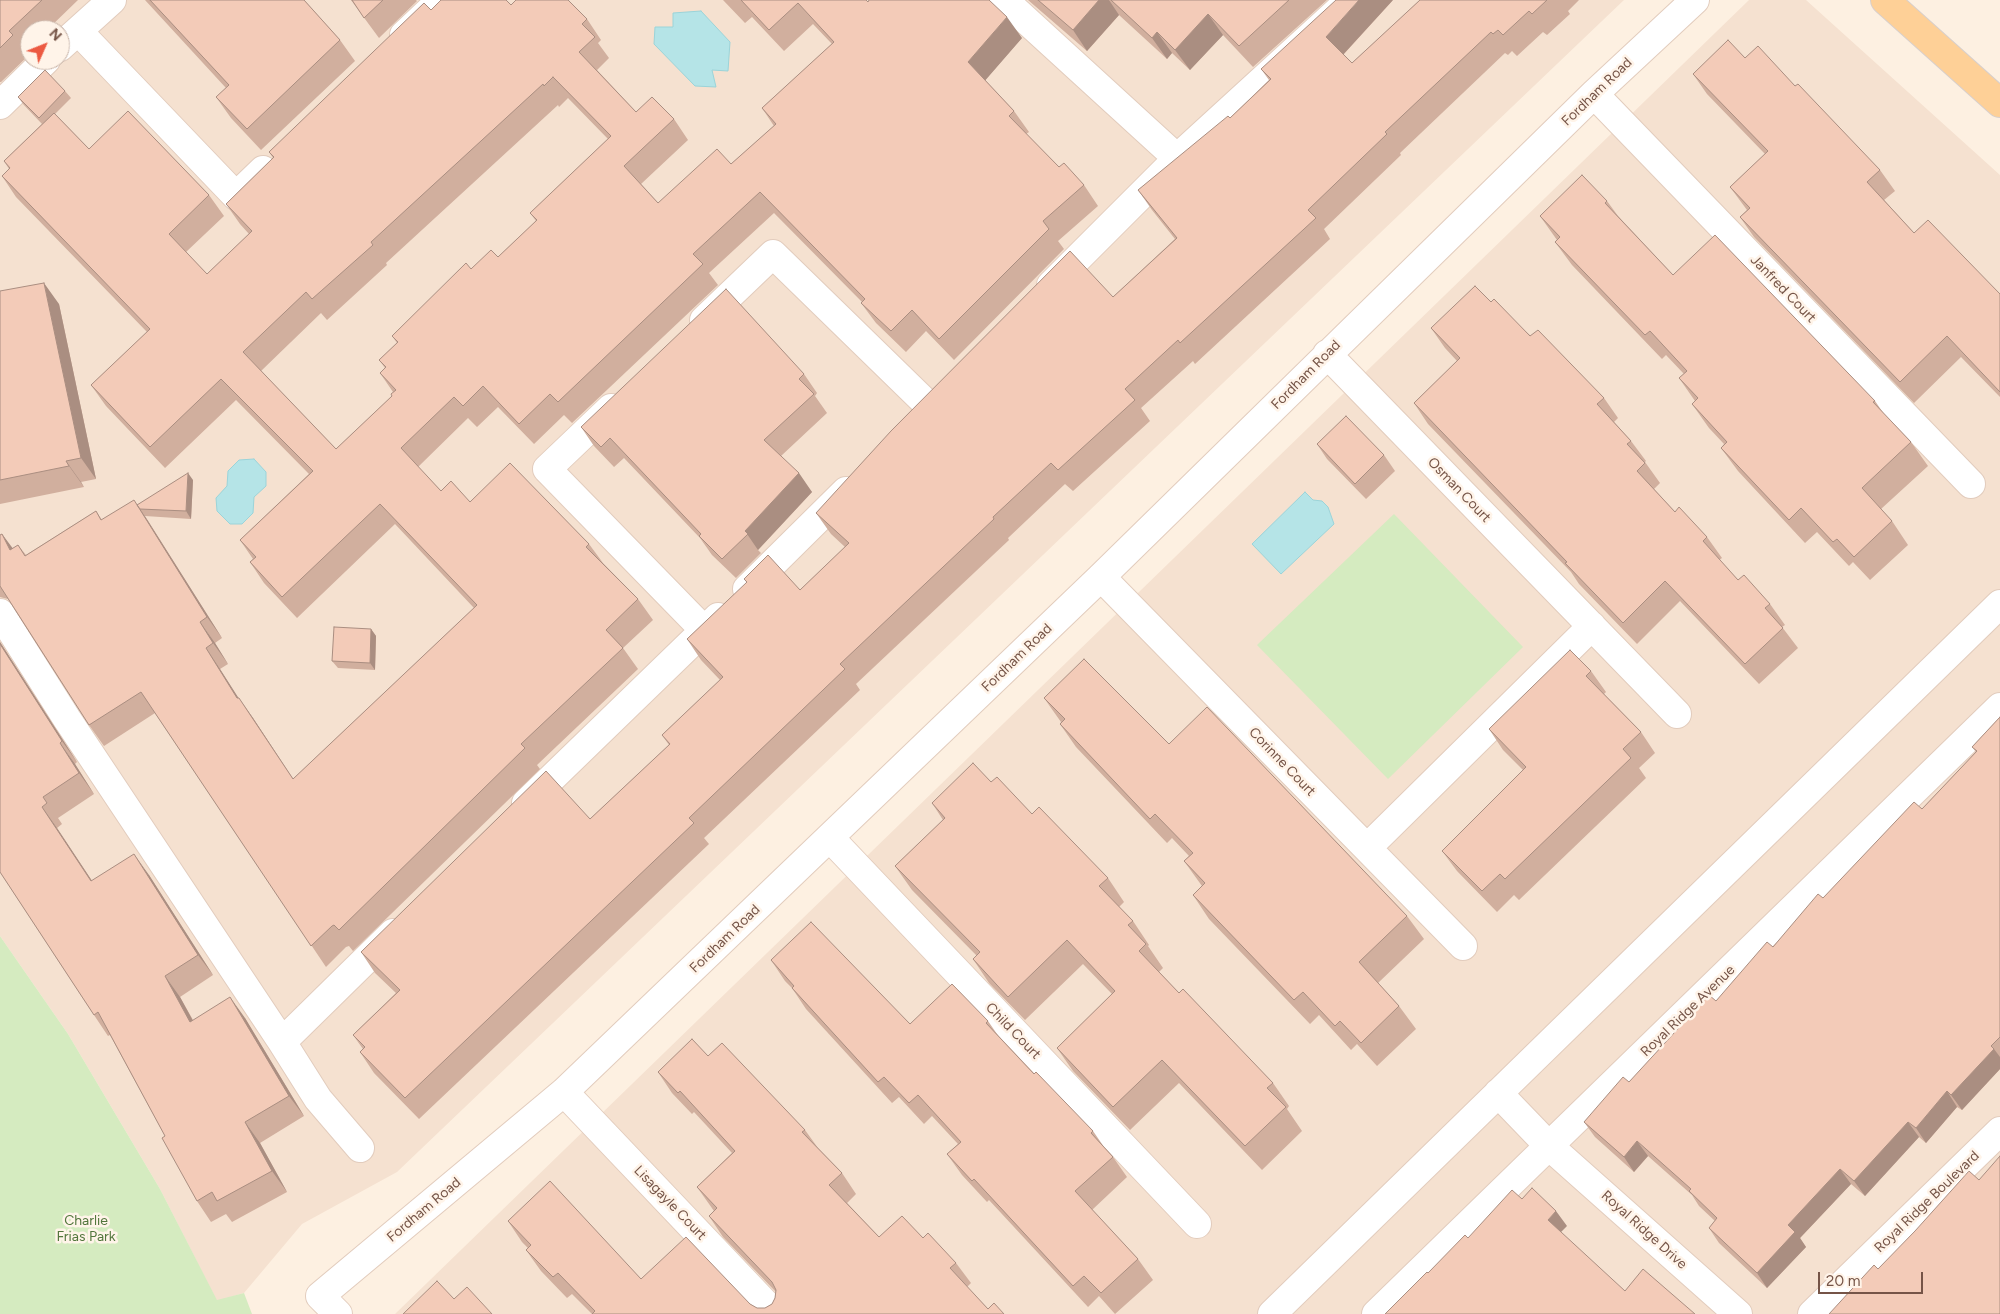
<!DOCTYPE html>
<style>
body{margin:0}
#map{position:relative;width:2000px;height:1314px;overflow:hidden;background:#fdf0e1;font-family:Figtree,sans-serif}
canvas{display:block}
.north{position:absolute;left:20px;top:20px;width:50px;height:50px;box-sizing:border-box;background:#fff4e9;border:1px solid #c8b4a8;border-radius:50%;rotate:46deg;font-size:14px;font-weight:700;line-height:20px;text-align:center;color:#755447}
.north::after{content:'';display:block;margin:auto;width:18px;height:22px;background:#ec5a42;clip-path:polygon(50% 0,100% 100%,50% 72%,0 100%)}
.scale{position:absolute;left:1818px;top:1272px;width:105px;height:22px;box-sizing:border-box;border:2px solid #755447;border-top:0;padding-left:6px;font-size:15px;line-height:18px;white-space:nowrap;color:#755447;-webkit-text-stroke:4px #fff4e9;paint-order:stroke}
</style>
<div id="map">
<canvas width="2000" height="1314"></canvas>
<div class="north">N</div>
<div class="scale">20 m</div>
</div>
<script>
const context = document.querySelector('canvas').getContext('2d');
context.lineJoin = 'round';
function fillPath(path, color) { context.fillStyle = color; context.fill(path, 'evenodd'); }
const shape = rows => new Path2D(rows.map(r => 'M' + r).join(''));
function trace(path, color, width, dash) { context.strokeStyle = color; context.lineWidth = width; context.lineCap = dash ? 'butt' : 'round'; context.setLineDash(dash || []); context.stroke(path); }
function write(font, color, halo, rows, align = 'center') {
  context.font = font + ' Figtree,sans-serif'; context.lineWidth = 5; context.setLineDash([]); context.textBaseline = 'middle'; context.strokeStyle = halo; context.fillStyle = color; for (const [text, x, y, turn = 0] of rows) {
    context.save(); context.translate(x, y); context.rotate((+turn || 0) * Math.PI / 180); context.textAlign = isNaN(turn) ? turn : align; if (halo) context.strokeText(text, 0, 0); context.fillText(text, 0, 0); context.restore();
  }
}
fillPath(shape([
 [0,0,1624,0,397,1172,302,1224,244,1293,217,1301,160,1189,68,1034,0,936],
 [30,30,60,30,60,60,30,60],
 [1749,0,1806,0,2000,175,2000,1314,395,1314]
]), '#f5e1d0');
fillPath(shape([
 [1394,514,1523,647,1388,779,1257,645],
 [0,936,68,1034,160,1189,217,1300,244,1293,252,1314,0,1314]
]), '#d5ebc0');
const water = shape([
 [701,11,730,42,728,71,712,70,716,87,695,86,654,44,655,27,673,27,673,13,701,11],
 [254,459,266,472,266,486,254,497,253,513,242,524,230,524,217,511,216,498,227,486,228,471,239,460,254,459],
 [1305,492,1313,500,1322,501,1328,507,1334,524,1281,574,1252,544,1305,492]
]);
fillPath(water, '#b5e4e7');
trace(water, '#9bd4d9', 1);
const minor = shape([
 [1004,0,1177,158,1350,0],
 [78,31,236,196,263,170],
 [404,35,441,0],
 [60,47,112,0],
 [1594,94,1971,484],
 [0,105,46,60],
 [1051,285,1167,169],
 [704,320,773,254,929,406],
 [1327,354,1677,714],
 [611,408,547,469,704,630],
 [1101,577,1463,946],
 [747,589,846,491],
 [0,613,67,719,282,1042,393,933],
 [526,803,718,617],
 [830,838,1197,1224],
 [1367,848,1592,626],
 [282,1042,318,1099,360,1148],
 [564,1092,775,1314],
 [1498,1093,1549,1146,1738,1314],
 [338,1314,320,1296,564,1092,1101,577,1594,94,1695,0],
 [1272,1314,2000,604],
 [1376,1314,2000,707],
 [1812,1314,2000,1131]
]);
const major = shape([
 [1885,0,2000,103]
]);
trace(minor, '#e2ccbd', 30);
trace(major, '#d8cfcb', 30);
trace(minor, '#fff', 28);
trace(major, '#fed097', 28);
fillPath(shape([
 [0,0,78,0,47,30,30,30,30,46,25,51,28,56,1,82,0,82],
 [145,0,304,0,340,40,355,61,261,150,231,118,216,97,226,88],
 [351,0,416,0,417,1,379,38],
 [723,0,866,0,868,2,1022,38,985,80,1014,111,1029,132,1026,134,1059,167,1084,185,1098,206,1058,241,1064,249,954,360,926,331,906,352,876,323,861,303,862,302,774,213,709,273,718,285,572,423,564,415,534,444,498,407,477,427,468,418,418,467,441,491,589,544,603,563,638,599,653,620,623,648,638,669,537,765,540,769,353,951,349,946,346,947,326,967,155,713,104,746,89,725,10,602,8,599,0,597,0,535,2,534,12,549,18,545,26,555,96,511,102,520,193,480,191,519,145,516,222,638,215,643,228,664,220,669,238,698,253,718,293,779,474,608,395,524,297,618,264,583,250,562,253,559,240,540,309,474,236,400,165,468,106,406,91,385,147,332,16,197,2,176,9,169,4,161,42,124,23,104,18,97,65,91,71,98,55,114,89,149,209,195,224,216,186,252,207,274,249,234,240,224,226,204,273,158,269,152,431,10,511,5,587,19,601,40,598,43,609,58,597,70,636,112,674,119,688,140,641,184,658,203,731,164,774,126,762,108,832,44,813,24,784,51,752,17,745,23],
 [568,98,608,139,530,213,536,221,498,257,471,269,392,336,397,343,379,360,385,368,380,373,393,392,392,396,336,449,261,371,321,313,327,320,387,265,386,263,558,105,559,107],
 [1028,0,1327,0,1253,67,1223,35,1190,70,1172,53,1167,59,1119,15,1087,51],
 [1393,0,1343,55,1352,63,1420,0,1579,0,1568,11,1570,14,1547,35,1543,32,1517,56,1512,51,1508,55,1505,53,1400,153,1401,155,1324,229,1330,239,1195,364,1193,361,1141,408,1150,421,1073,491,1065,484,1008,538,1009,540,856,684,860,690,704,838,709,844,419,1119,374,1073,360,1052,363,1049,353,1035,396,993,375,973,361,952,590,819,669,745,662,735,720,680,701,660,687,639,747,583,744,579,800,590,845,547,831,534,816,513,1113,297,1175,239,1152,210,1138,190,1230,118,1269,80,1261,69],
 [1745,58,1795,86,1880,170,1895,191,1884,200,1914,233,2000,294,2000,397,1961,357,1914,403,1754,237,1740,217,1747,210,1730,187,1765,154,1707,94,1693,74],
 [1607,201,1618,216,1673,275,1875,401,1884,414,1911,442,1928,466,1881,509,1892,521,1908,545,1870,580,1853,562,1849,566,1817,532,1805,543,1738,471,1721,448,1724,444,1709,428,1692,404,1695,401,1679,378,1684,374,1666,355,1662,359,1572,265,1555,242,1557,240,1540,216],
 [0,291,59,304,96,479,81,482,84,487,0,504],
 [1491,302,1604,398,1618,418,1614,422,1631,441,1646,461,1645,462,1660,483,1654,489,1675,512,1707,537,1722,558,1719,560,1738,580,1770,604,1785,625,1782,627,1798,648,1759,684,1680,601,1637,644,1579,584,1571,572,1428,424,1414,403,1457,361,1445,348,1431,328],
 [804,374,817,393,815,396,827,413,781,456,812,492,758,550,761,553,736,578,712,555,700,538,624,458,614,467,594,446,581,427],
 [1317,444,1384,455,1395,471,1366,499,1327,459],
 [371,629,376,636,375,670,338,668,332,661],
 [0,642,77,762,75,764,94,794,58,818,62,824,57,828,92,881,149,875,213,975,180,997,193,1020,245,1018,304,1116,260,1143,287,1192,232,1222,226,1214,211,1222,197,1201,165,1136,110,1035,108,1036,94,1015,0,872],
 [1591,671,1606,692,1604,694,1641,732,1655,753,1639,768,1646,778,1519,900,1514,895,1497,912,1457,871,1442,851,1523,770,1503,750,1489,729],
 [1044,698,1169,744,1407,916,1424,939,1378,983,1399,1006,1416,1029,1377,1066,1357,1044,1351,1050,1319,1015,1310,1024,1209,919,1193,895,1202,886,1184,861,1189,856,1172,838,1167,843,1076,747,1060,724,1061,722],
 [2000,717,2000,1069,1962,1110,1957,1107,1926,1143,1919,1137,1865,1196,1851,1184,1800,1238,1806,1247,1767,1288,1719,1243,1709,1228,1715,1221,1699,1206,1692,1195,1648,1156,1634,1172,1595,1137,1584,1122,1629,1082,1716,1001,1823,898,1922,809,1976,752,1972,747],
 [991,782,1032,814,1108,878,1124,902,1119,907,1133,921,1149,945,1148,946,1163,968,1159,972,1179,993,1273,1083,1289,1106,1287,1109,1302,1131,1262,1170,1179,1083,1130,1130,1073,1071,1057,1048,1112,994,1083,964,1025,1020,989,983,973,959,977,956,912,890,895,866,943,820,932,803],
 [771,960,910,1024,988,1021,999,1037,1034,1074,1093,1131,1104,1147,1113,1157,1127,1177,1092,1210,1138,1259,1153,1280,1115,1314,1099,1296,1088,1307,989,1200,987,1202,962,1175,947,1154,958,1144,932,1116,924,1124,899,1097,892,1103,806,1009,792,988,785,981],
 [708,1056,805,1130,818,1148,842,1173,856,1194,847,1203,879,1237,923,1238,956,1263,971,1283,967,1287,988,1309,1004,1314,592,1314,572,1294,567,1298,541,1271,526,1250,528,1248,522,1242,508,1221,641,1279,750,1304,757,1308,765,1308,772,1304,775,1298,776,1292,723,1237,709,1216,714,1211,697,1187,732,1153,694,1112,692,1114,672,1093,658,1072]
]), '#d1af9e');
fillPath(shape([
 [1099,0,1109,0,1119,15,1087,51,1073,30],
 [1359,0,1393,0,1340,58,1326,37],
 [1208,14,1223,35,1190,70,1175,50],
 [1007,17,1022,38,983,83,968,62],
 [1157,32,1172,53,1167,59,1152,38],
 [44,283,59,304,96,479,81,458],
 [66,461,81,482,84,487,69,466],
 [188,473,193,480,191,519,186,511],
 [799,473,812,492,758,550,745,531],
 [134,500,148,521,222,638,207,617],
 [2,534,17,554,10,550],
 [200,622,215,643,228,664,213,643],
 [371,629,376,636,375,670,370,663],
 [0,642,77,762,62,741,0,644],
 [206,648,220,669,252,719,237,698],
 [239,698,253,718,307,800],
 [60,743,75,764,94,794,79,773],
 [42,807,57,828,106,902,91,881],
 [134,854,149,875,213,975,198,955],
 [165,976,180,997,205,1043,190,1022],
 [230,997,245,1018,304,1116,289,1096],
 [1994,1049,2000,1057,2000,1069,1962,1110,1951,1095],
 [1947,1091,1957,1107,1926,1143,1916,1128],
 [245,1122,260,1143,287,1192,272,1171],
 [1908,1122,1919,1137,1865,1196,1854,1181],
 [1637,1141,1648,1156,1634,1172,1624,1157],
 [1840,1169,1851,1184,1800,1238,1806,1247,1767,1288,1757,1273,1788,1225],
 [1556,1211,1567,1226,1558,1235,1548,1220]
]), '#aa8e81');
const building = shape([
 [0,0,42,0,9,31,13,35,0,48,0,0],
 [150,0,304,0,340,40,247,129,216,97,229,85,150,0],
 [352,0,383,0,364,18,352,0],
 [441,0,506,0,511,5,516,0,568,0,587,19,582,24,595,37,579,52,636,112,652,97,674,119,624,166,658,203,717,149,731,164,776,124,762,108,834,42,798,3,769,30,741,0,866,0,868,2,869,0,989,0,1007,17,968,62,1014,111,1009,116,1059,167,1064,163,1084,185,1043,221,1049,229,939,339,912,310,891,331,861,303,865,299,760,192,693,254,703,264,558,402,550,394,519,424,483,386,463,406,454,397,401,448,441,491,451,481,470,502,510,463,589,544,586,547,638,599,606,630,623,648,521,744,525,748,339,930,334,925,332,926,311,946,141,692,89,725,0,586,0,535,2,534,10,550,18,545,25,556,96,511,101,520,134,500,207,617,200,622,213,643,206,648,237,698,239,698,293,779,477,605,380,504,282,597,250,562,256,557,240,540,313,471,221,379,150,447,91,385,150,329,2,176,10,168,4,161,54,113,89,149,128,111,209,195,169,234,207,274,252,231,226,204,274,157,269,152,424,3,431,10,441,0],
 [553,77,611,136,530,213,537,220,498,257,491,250,471,269,466,263,392,336,398,342,379,360,386,367,380,373,396,390,391,394,392,396,336,449,243,352,306,292,312,299,373,245,371,242,543,84,544,86,553,77],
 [1038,0,1099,0,1073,30,1038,0],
 [1111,0,1289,0,1239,46,1208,14,1175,50,1157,32,1152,38,1111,0],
 [1336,0,1359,0,1326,37,1352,63,1420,0,1547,0,1532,14,1529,11,1503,35,1498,30,1493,34,1491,32,1385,132,1387,134,1308,210,1316,218,1180,343,1178,340,1125,389,1135,400,1058,470,1051,463,993,517,994,519,840,664,845,669,689,818,694,823,405,1098,360,1052,365,1047,353,1035,400,990,361,952,546,771,590,819,670,744,662,735,723,677,687,639,747,582,744,579,768,555,800,590,849,543,816,513,891,431,1070,251,1113,297,1177,238,1138,190,1228,116,1230,118,1271,79,1261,69,1336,0],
 [1728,40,1745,58,1758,46,1795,86,1798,84,1880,170,1867,182,1914,233,1928,220,2000,294,2000,392,1947,336,1900,382,1740,217,1750,208,1730,187,1768,151,1693,74,1728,40],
 [45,70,65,91,39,118,18,97,45,70],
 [1582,175,1607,201,1605,203,1673,275,1715,235,1875,401,1873,402,1911,442,1862,488,1892,521,1854,557,1837,539,1833,542,1801,508,1789,520,1721,448,1727,442,1692,404,1698,398,1679,378,1687,371,1650,331,1645,335,1555,242,1560,237,1540,216,1582,175],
 [44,283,81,458,66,461,69,466,0,480,0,291,44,283],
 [1475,286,1491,302,1494,299,1530,336,1538,330,1604,398,1597,404,1631,441,1627,444,1645,463,1637,471,1675,512,1679,507,1707,537,1703,541,1738,580,1744,575,1770,604,1765,608,1783,628,1745,664,1665,581,1623,623,1565,563,1567,562,1414,403,1460,358,1431,328,1475,286],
 [726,289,804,374,799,379,814,394,764,440,799,473,745,531,748,534,722,559,699,536,701,534,610,438,601,447,581,427,726,289],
 [1346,416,1384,455,1355,484,1317,444,1346,416],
 [188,473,186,511,140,509,137,505,188,473],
 [334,627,371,629,370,663,332,661,334,627],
 [0,644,62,741,60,743,79,773,43,797,47,803,42,807,91,881,134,854,198,955,165,976,190,1022,230,997,289,1096,245,1122,272,1171,217,1201,212,1192,197,1201,162,1138,165,1136,98,1012,94,1015,0,872,0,644],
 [1570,650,1591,671,1586,676,1641,732,1623,749,1631,758,1505,879,1500,874,1482,891,1442,851,1526,767,1489,729,1570,650],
 [1084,659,1169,744,1207,707,1407,916,1359,962,1399,1006,1361,1043,1340,1021,1335,1026,1303,992,1294,1000,1193,895,1205,883,1184,861,1193,853,1155,814,1150,819,1060,724,1065,719,1044,698,1084,659],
 [2000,717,2000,1037,1991,1046,1994,1049,1951,1095,1947,1091,1916,1128,1908,1122,1854,1181,1840,1169,1788,1225,1795,1232,1757,1273,1709,1228,1717,1218,1689,1191,1691,1189,1637,1141,1624,1157,1584,1122,1623,1077,1629,1082,1709,995,1716,1001,1767,942,1773,947,1818,894,1823,898,1914,802,1922,809,1977,751,1972,747,2000,717],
 [973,763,991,782,997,777,1032,814,1039,807,1108,878,1099,886,1133,921,1128,925,1146,944,1139,951,1179,993,1183,989,1273,1083,1267,1088,1286,1107,1245,1146,1162,1060,1113,1107,1057,1048,1115,991,1067,940,1008,997,973,959,980,952,895,866,945,818,932,803,973,763],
 [811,922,910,1024,952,984,988,1021,986,1023,1034,1074,1036,1072,1093,1131,1091,1133,1113,1157,1075,1191,1138,1259,1101,1293,1084,1276,1073,1286,974,1179,972,1181,947,1154,961,1142,918,1095,909,1103,884,1077,878,1082,792,988,794,986,771,960,811,922],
 [692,1039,708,1056,722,1043,805,1130,802,1132,842,1173,829,1185,879,1237,902,1216,923,1238,928,1233,956,1263,950,1268,988,1309,994,1303,1004,1314,592,1314,595,1311,558,1273,553,1277,526,1250,531,1245,508,1221,550,1181,641,1279,686,1237,750,1304,757,1308,765,1308,772,1304,775,1298,776,1290,772,1282,709,1216,717,1208,697,1187,735,1151,680,1091,678,1093,658,1072,692,1039],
 [2000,1156,2000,1314,1829,1314,1874,1265,1878,1269,1915,1231,1969,1171,1979,1180,2000,1156],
 [1532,1188,1556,1211,1548,1220,1625,1291,1643,1269,1695,1314,1385,1314,1427,1272,1428,1273,1465,1235,1468,1238,1512,1190,1522,1199,1532,1188],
 [437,1281,454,1299,467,1287,492,1314,403,1314,437,1281]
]);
fillPath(building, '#f3cbb8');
trace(building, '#aa8e81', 1);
write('14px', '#755447', '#fff4e9', [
 ["Fordham Road",1597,92,-44],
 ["Janfred Court",1783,289,46],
 ["Fordham Road",1306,375,-45],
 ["Osman Court",1459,490,46],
 ["Fordham Road",1017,658,-44],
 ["Corinne Court",1282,762,46],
 ["Fordham Road",725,939,-44],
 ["Royal Ridge Avenue",1688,1011,-44],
 ["Child Court",1013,1031,46],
 ["Royal Ridge Boulevard",1927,1202,-44],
 ["Lisagayle Court",670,1203,46],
 ["Fordham Road",424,1210,-40],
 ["Royal Ridge Drive",1644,1230,42]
]);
write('14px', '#52763c', '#fff4e9', [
 ["Charlie",86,1221],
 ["Frias Park",86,1237]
]);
</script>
